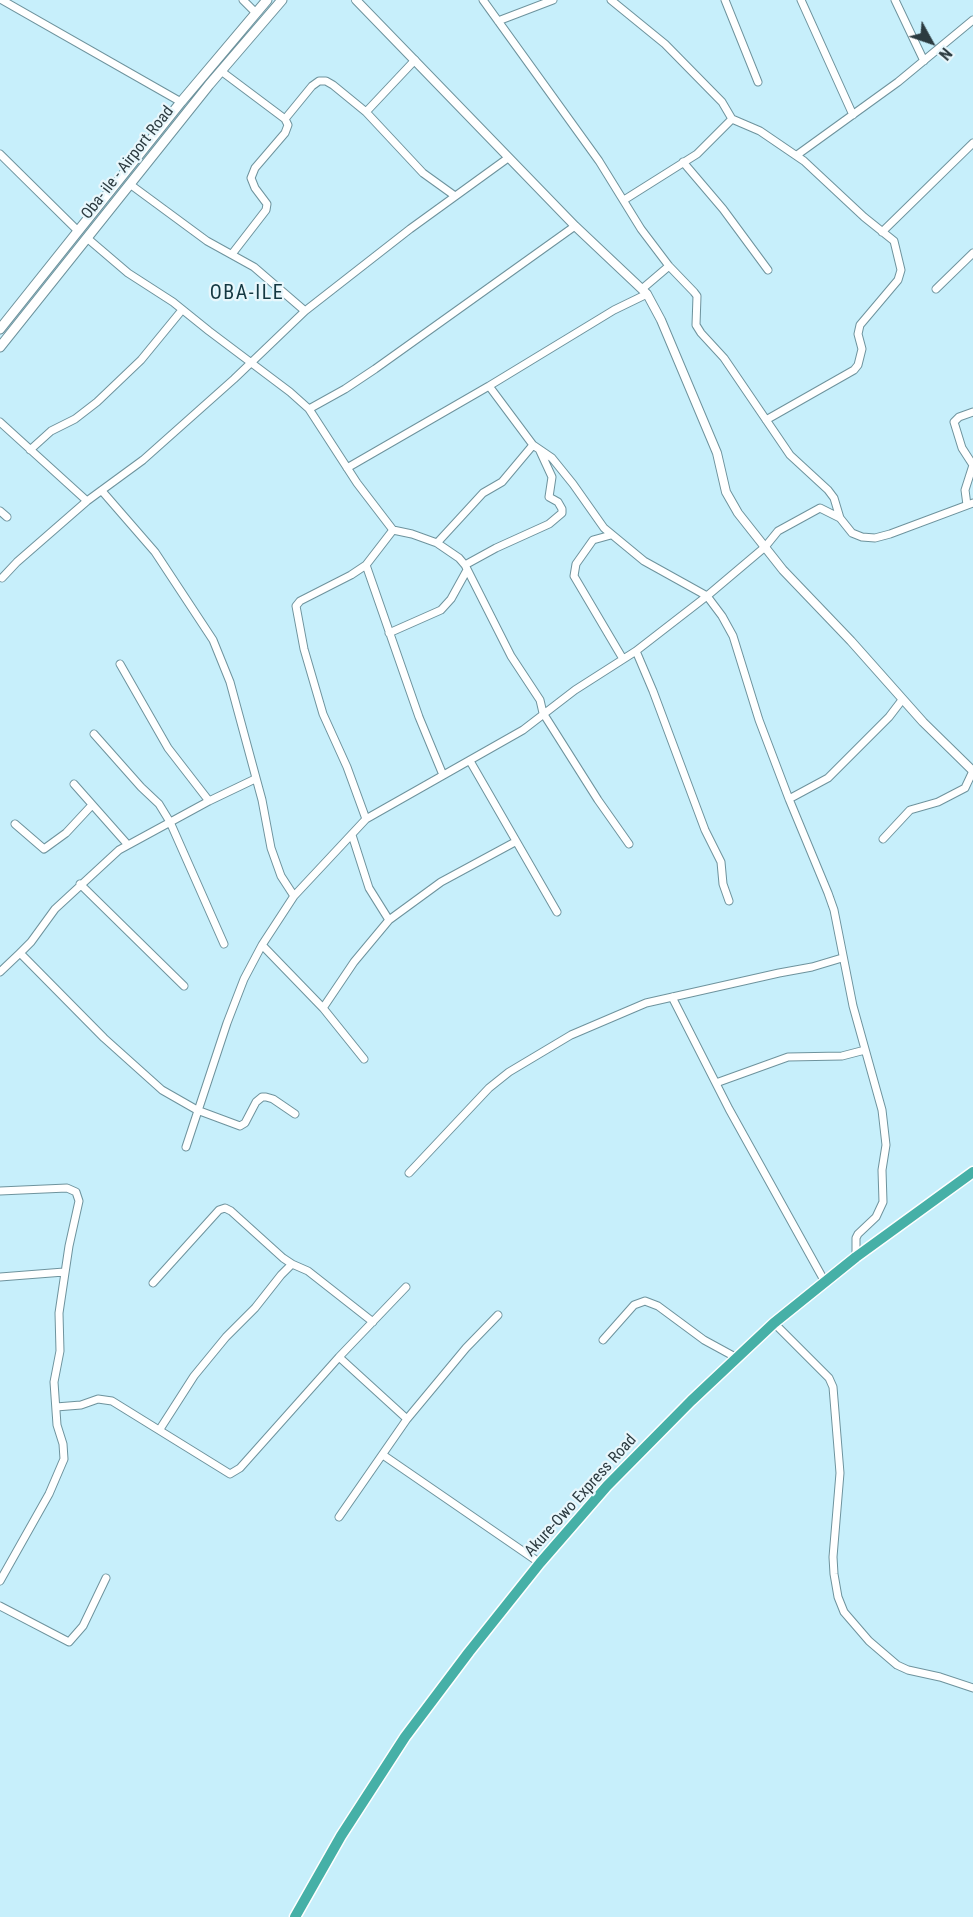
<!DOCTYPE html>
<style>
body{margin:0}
#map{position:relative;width:973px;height:1917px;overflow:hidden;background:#c7effb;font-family:"Roboto Condensed",sans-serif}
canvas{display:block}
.north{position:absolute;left:901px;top:12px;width:60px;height:60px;-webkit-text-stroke:4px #e8f7fc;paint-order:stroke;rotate:130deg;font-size:16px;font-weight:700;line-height:24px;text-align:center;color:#2c3b40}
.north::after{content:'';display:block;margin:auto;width:21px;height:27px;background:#2c3b40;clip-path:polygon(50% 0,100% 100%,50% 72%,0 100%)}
</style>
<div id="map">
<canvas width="973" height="1917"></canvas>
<div class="north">N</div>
</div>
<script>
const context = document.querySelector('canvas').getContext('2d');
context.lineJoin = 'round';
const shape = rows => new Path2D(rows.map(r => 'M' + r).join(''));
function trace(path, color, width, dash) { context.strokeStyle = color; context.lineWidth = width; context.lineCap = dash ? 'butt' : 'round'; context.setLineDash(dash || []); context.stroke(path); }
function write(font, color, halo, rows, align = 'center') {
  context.font = font + ' "Roboto Condensed",sans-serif'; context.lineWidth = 4.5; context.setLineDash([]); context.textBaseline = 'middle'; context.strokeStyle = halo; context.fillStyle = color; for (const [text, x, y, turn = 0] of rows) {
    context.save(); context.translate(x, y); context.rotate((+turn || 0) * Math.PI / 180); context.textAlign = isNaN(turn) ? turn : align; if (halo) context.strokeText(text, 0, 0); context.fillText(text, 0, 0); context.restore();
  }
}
const minor = shape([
 [2,0,181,102],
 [243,0,256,13],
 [483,0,599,161,641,229,669,266,694,292,697,296,696,325,701,333,724,358,790,455,828,490,834,498,840,518,852,533,862,537,875,538,890,534,973,503],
 [611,0,665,44,722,102,732,119,760,131,804,161,864,217,894,241,901,270,898,280,860,325,858,334,862,349,858,365,854,370,766,420],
 [725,0,758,82],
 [801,0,853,115],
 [895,0,924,61],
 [498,21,553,0],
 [221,71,285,119,288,125,285,133,255,168,251,178,255,188,267,204,266,210,232,254],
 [366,112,415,60],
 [285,119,312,86,319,81,326,81,333,85,366,112,423,173,455,196],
 [0,154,78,231],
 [797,155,898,82,973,20],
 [683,162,723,209,768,270],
 [131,185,207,241,254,267,305,311],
 [624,200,697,154,732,119],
 [882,232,973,143],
 [87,238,128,273,173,302,209,331,290,392,309,409,357,483,393,530,366,565,351,575,300,601,296,606,304,649,323,714,347,767,366,819],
 [642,289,669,266],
 [936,289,973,253],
 [489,386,533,445,552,458,573,484,604,528,644,561,707,596,722,616,733,636,759,720,789,799,828,893,834,910,853,1006,882,1110,886,1145,882,1170,883,1202,876,1217,858,1234,856,1238,856,1257],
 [309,409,345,389,375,369,575,226],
 [0,422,87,501],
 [30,450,51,431,75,419,97,402,141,360,182,310],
 [347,468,489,386,614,310,647,294],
 [102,491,155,552,213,640,230,682,262,800,271,848,281,876,294,896],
 [967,505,965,490,973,465,962,448,954,422,959,417,973,412],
 [0,511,7,517],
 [393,530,412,534,437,543,459,558,465,565,511,656,540,700,543,713,598,800,629,844],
 [611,535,593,540,576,564,574,576,623,659],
 [437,543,483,493,502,482,533,445],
 [366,565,419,717,443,775],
 [465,565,496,548,549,524,562,513,562,509,558,502,549,497,552,477,540,451],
 [2,578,17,562,87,501,143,460,234,379,305,311,410,229,508,158],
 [389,633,441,610,451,599,467,570],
 [636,651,653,691,705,830,721,862,723,884,729,901],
 [120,664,168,748,209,801],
 [94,734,141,787,159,804,170,822,224,944],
 [470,761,557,912],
 [255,779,209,801,119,850,55,909,31,942,20,953,104,1038,162,1090,197,1110,240,1126,245,1123,256,1102,262,1097,266,1097,273,1099,295,1114],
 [74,784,128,845],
 [789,799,828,778,889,717,902,700],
 [15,824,44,849,66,833,92,805],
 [352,835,369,888,389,920],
 [883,839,910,810,938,802,965,788,973,771],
 [80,884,184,986],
 [262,945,323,1008,364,1059],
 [0,972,20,953],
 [672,997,729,1109,825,1282],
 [323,1008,354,962,389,920,441,882,515,842],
 [716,1083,788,1057,842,1056,865,1050],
 [186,1147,227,1023,244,979,262,945,294,896,366,819,523,730,575,690,636,651,707,596,765,547,778,531,820,508,840,518],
 [409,1173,489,1088,509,1072,571,1035,646,1003,779,973,812,967,842,958],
 [0,1191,67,1188,76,1192,79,1201,69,1246,59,1313,60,1351,54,1382,57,1425,63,1444,64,1459,49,1494,0,1581],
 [0,1277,64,1272],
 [153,1283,219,1210,225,1208,231,1211,283,1258,292,1264],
 [774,1323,829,1378,833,1387,840,1473,833,1557,834,1574,838,1597,844,1612,869,1641,897,1665,908,1670,940,1677,973,1688],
 [603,1340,634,1305,645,1301,658,1306,704,1340,737,1358],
 [339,1357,407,1419],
 [56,1407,81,1405,98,1399,112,1401,230,1474,240,1468,339,1357,406,1287],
 [160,1429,194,1376,226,1337,255,1308,281,1275,292,1264,308,1271,373,1322],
 [383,1455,540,1563],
 [339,1517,407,1419,466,1348,498,1315],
 [0,1606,69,1642,83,1626,106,1578]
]);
const tertiary = shape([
 [356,0,575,226,647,294,661,320,717,453,726,492,738,513,783,570,851,641,923,722,973,771]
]);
const secondary = shape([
 [0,329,181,102,267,0],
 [0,347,209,85,282,0]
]);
const trunk = shape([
 [295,1917,341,1836,405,1737,469,1652,540,1563,607,1486,691,1401,774,1323,856,1257,973,1172]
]);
trace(minor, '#6e939d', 9);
trace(tertiary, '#6e939d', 10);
trace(secondary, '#6e939d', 11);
trace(trunk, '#fff', 13);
trace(minor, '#fff', 7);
trace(tertiary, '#fff', 8);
trace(secondary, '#fff', 9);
trace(trunk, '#46b0a7', 10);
write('16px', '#2c3b40', '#e8f7fc', [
 ["Oba- ile - Airport Road",128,163,-52],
 ["Akure-Owo Express Road",581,1496,-48]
]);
context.letterSpacing = '1.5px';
write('20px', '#143842', '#e8f7fc', [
 ["OBA-ILE",247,294]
]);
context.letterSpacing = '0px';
</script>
